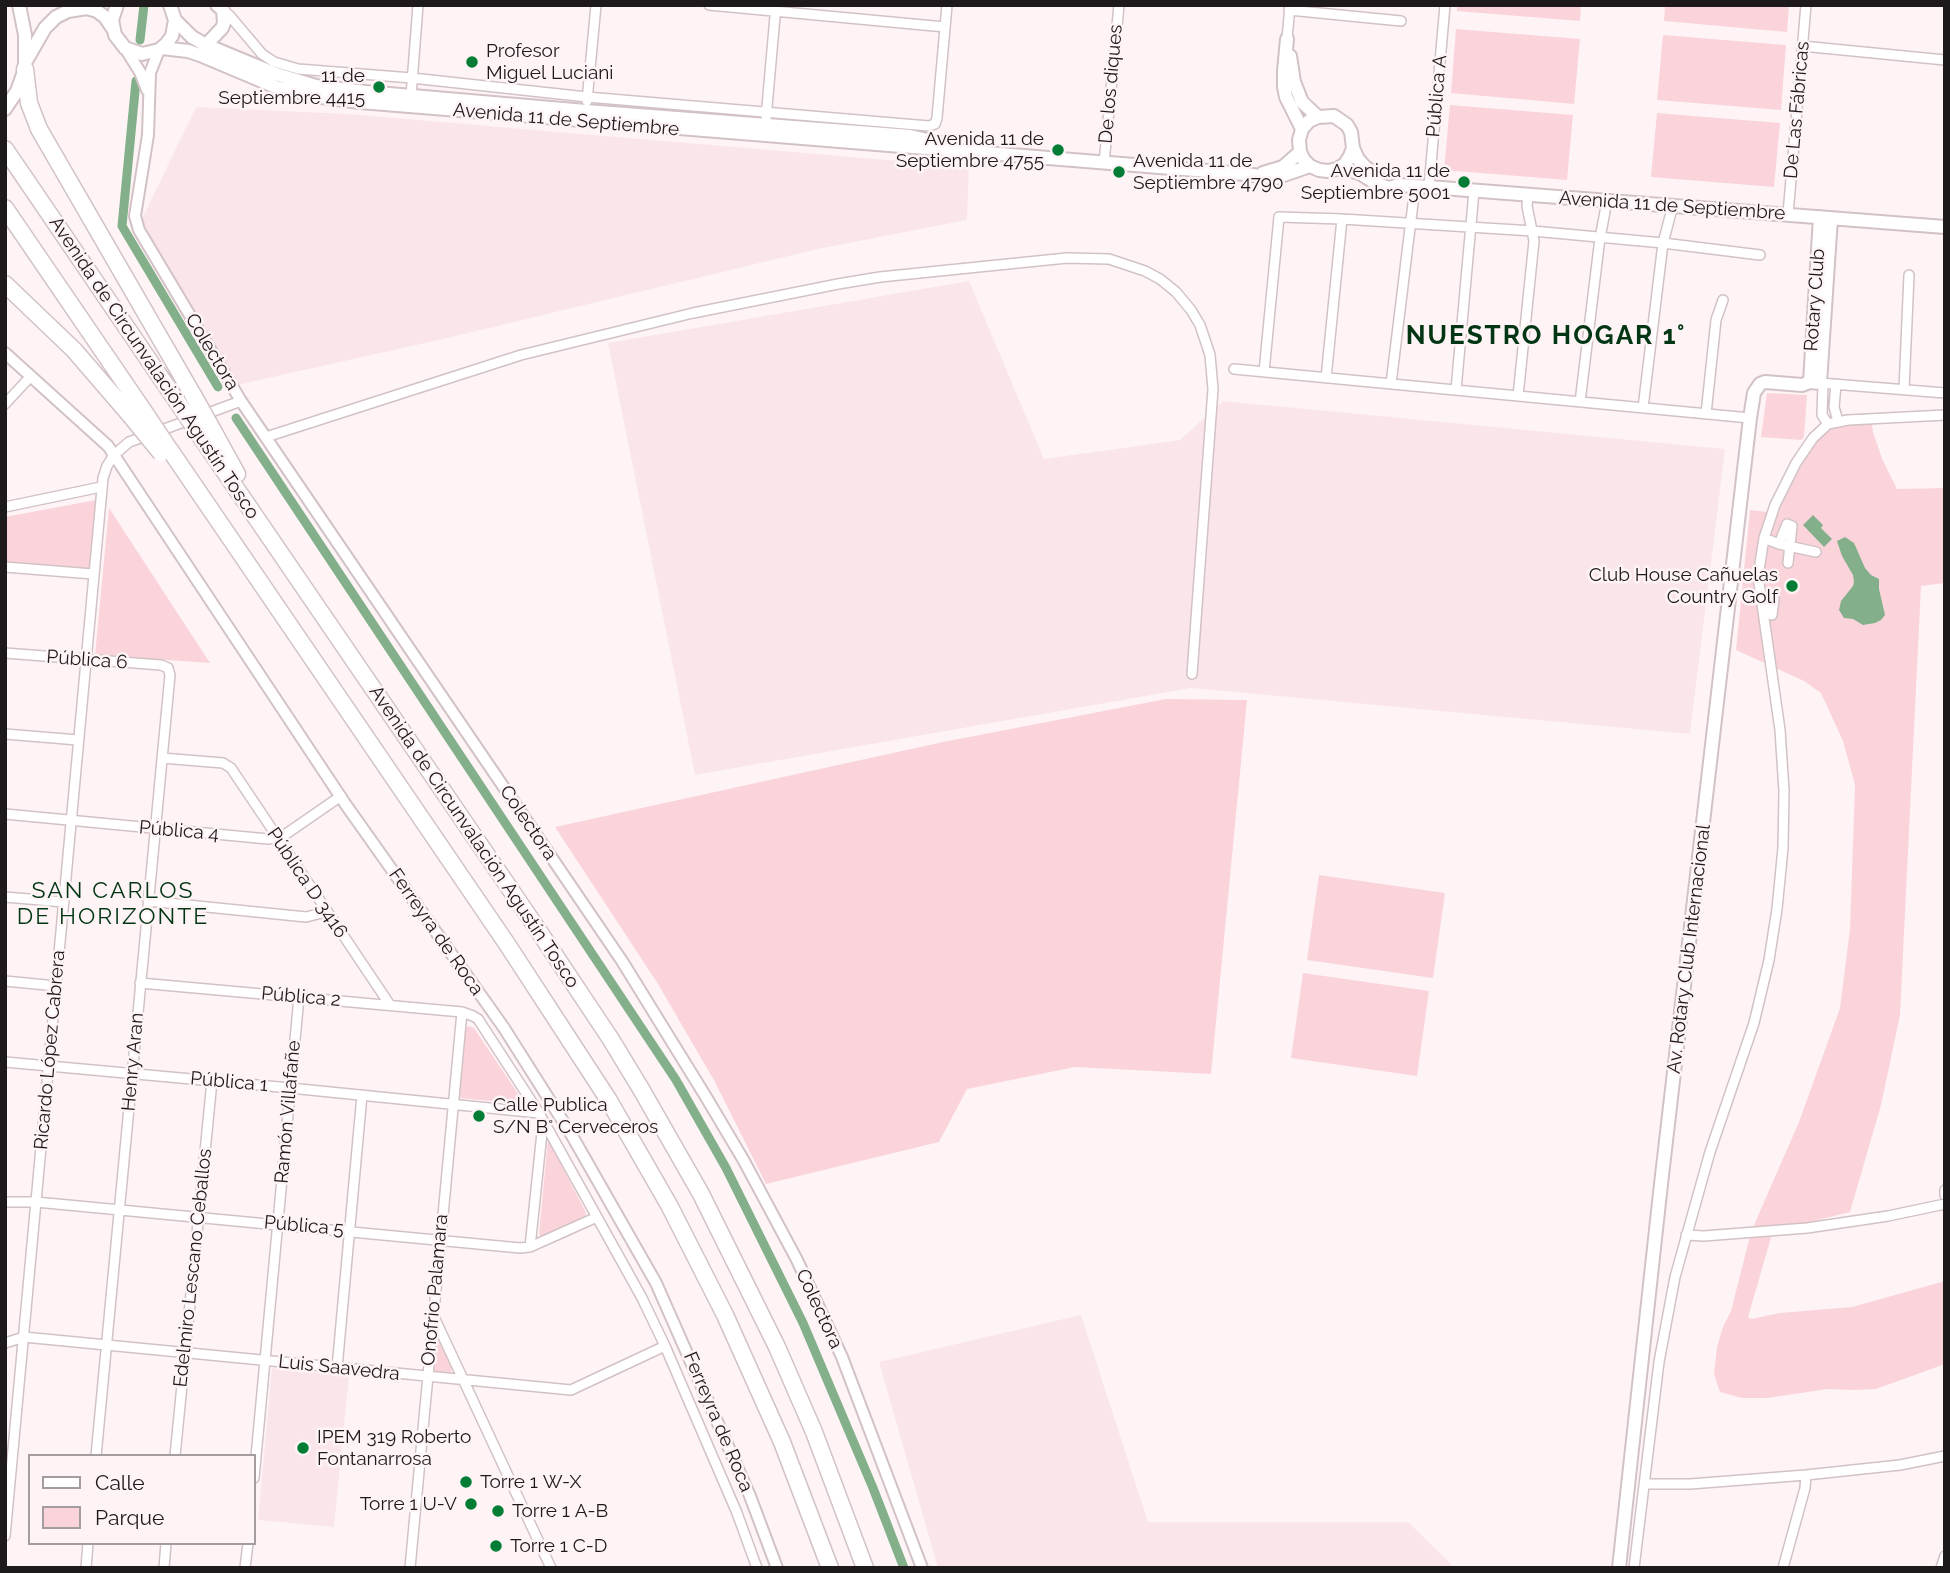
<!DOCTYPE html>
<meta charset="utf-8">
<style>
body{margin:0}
#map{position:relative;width:1950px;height:1573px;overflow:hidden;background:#fef4f6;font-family:Raleway,sans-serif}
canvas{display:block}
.frame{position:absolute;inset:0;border:7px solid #1e191a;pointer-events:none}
.legend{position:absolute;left:28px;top:1454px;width:228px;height:91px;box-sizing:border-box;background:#fef4f6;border:2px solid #a49c9e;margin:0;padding:9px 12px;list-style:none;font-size:21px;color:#1e191a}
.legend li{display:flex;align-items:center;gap:14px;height:35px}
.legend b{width:35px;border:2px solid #a49c9e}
</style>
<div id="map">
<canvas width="1950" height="1573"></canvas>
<div class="frame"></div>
<ul class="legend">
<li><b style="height:9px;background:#fff"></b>Calle</li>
<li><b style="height:19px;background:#fbd4db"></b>Parque</li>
</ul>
</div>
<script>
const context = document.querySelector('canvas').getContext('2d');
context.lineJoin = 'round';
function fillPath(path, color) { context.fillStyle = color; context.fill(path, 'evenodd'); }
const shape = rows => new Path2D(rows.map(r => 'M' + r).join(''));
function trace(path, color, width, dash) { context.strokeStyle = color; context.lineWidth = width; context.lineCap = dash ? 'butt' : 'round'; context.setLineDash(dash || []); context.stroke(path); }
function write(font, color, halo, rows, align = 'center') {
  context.font = font + ' Raleway,sans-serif'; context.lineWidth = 5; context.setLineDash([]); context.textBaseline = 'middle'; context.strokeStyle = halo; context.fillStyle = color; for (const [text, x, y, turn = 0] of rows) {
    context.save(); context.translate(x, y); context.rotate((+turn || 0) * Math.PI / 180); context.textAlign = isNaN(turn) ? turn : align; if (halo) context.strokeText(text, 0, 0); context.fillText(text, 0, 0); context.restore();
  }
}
fillPath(shape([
 [196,107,348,114,969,167,967,220,818,249,443,339,237,385,141,221],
 [969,281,1044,459,1180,440,1223,401,1725,449,1690,734,1191,688,695,775,608,343],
 [1081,1315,1148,1522,1408,1522,1455,1568,938,1568,879,1362],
 [272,1368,349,1376,334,1527,258,1520]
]), '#fae6ea');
fillPath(shape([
 [1457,5,1581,5,1580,21,1457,11],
 [1665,5,1789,5,1787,32,1664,21],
 [1456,29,1580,39,1574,104,1451,93],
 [1663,35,1786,45,1781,110,1657,100],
 [1450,105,1573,115,1567,180,1444,170],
 [1657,113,1780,123,1774,187,1651,177],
 [1767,393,1807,395,1804,437,1801,440,1761,437],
 [1871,418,1873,432,1883,461,1897,489,1945,488,1945,583,1921,586,1900,1015,1881,1105,1850,1212,1773,1231,1748,1317,1751,1319,1780,1313,1852,1307,1945,1281,1945,1364,1876,1389,1855,1390,1828,1389,1767,1398,1742,1398,1720,1392,1714,1374,1717,1347,1723,1327,1731,1311,1751,1232,1799,1122,1840,1008,1850,929,1855,785,1843,741,1821,693,1804,681,1736,650,1750,510,1767,512,1828,424],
 [96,500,90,572,5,564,5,517],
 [109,508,210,663,95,655],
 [1166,699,1247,700,1211,1074,1075,1067,967,1089,939,1142,766,1184,715,1082,658,984,555,827,943,742],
 [1319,875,1445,893,1433,978,1307,960],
 [1303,973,1429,991,1417,1076,1291,1058],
 [468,1026,474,1028,525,1104,459,1098,465,1028],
 [548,1139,586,1213,585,1216,545,1237,541,1236,539,1234],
 [436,1339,440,1340,452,1369,450,1375,434,1373]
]), '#fbd4db');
fillPath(shape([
 [1813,515,1823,525,1821,528,1832,539,1824,547,1803,525],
 [1845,537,1854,543,1865,568,1871,575,1879,579,1879,589,1885,615,1881,620,1875,623,1863,625,1853,619,1844,618,1839,610,1841,601,1853,586,1854,582,1853,575,1842,556,1837,541]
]), '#83b08a');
trace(shape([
 [140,40,144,5],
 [136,81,122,226,218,387],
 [236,418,676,1080,726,1168,803,1323,873,1488,904,1568]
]), '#83b08a', 9);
const minor = shape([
 [709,5,945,27],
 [223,10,229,15,262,54,274,62,298,69,412,78,587,97,929,126,935,124,937,118,947,5],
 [1289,10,1401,21],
 [1287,39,1290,6],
 [1802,46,1945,60],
 [411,96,418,5],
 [587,101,596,5],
 [766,118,776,5],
 [1104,163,1119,5],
 [1429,187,1445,5],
 [1788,214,1806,5],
 [1234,369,1750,418],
 [1264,372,1279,217,1342,219,1533,231,1663,243,1760,255],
 [1326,378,1342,219],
 [1820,383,1945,393],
 [1823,383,1822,415,1828,424],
 [1391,384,1415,187],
 [1836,384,1834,407,1838,421],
 [1904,389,1909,275],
 [1456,390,1474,191],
 [1518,396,1534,241,1527,206,1528,195],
 [1580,402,1600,238,1607,201],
 [5,404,31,376],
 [1643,408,1663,243,1673,205],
 [1706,414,1716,320,1723,300],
 [266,437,521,355,693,313,838,284,880,277,1067,258,1109,259,1145,271,1160,279,1176,292,1191,310,1200,325,1210,355,1213,389,1192,674],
 [5,507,101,487],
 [1764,538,1779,544,1816,552],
 [1779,544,1787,524,1792,526,1788,563],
 [5,567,93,574],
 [1760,598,1774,599,1772,615,1770,614,1767,599],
 [5,653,161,665,168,668,170,675,96,1456],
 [5,734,78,740],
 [162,758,223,763,231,768,390,1005],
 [5,814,268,839,283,836,341,796],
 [5,897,64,902],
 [148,901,306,917,326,912],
 [5,981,56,986],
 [140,983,462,1012,473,1016,478,1019,539,1113,642,1298,665,1346,737,1513,757,1568],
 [5,1062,290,1088,539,1113],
 [1945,1190,1945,1195],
 [5,1202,36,1202,520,1248,530,1247,597,1217],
 [1686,1235,1704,1236,1807,1228,1888,1216,1945,1204],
 [530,1247,543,1123],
 [434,1317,551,1568],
 [5,1343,24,1337,571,1390,665,1346],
 [337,1368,362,1095],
 [175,1456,212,1081],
 [254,1478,299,997],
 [1644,1484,1690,1484,1806,1475,1900,1465,1945,1456],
 [5,1536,103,478,107,466,114,455,129,442,241,401],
 [86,1568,88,1543],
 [164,1568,166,1543],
 [245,1568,248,1543],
 [410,1568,462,1012],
 [1634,1568,1659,1362,1675,1277,1710,1152,1754,1023,1769,960,1777,909,1783,848,1784,791,1780,730,1758,576,1764,538,1775,505,1796,463,1813,438,1828,424,1848,420,1945,415],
 [1783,1568,1805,1488,1806,1475],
 [1941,1568,1945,1556]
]);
const tertiary = shape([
 [125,48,140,72,147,90],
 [159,50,150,73,148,135,135,216,139,230,241,401,622,961,706,1097,744,1161,797,1260,842,1357,922,1568],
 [5,353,108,446,346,805,504,1028,571,1134,656,1283,750,1496,777,1568]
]);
const secondary = shape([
 [117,5,112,20,115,35,125,48,142,54,159,50,166,44,172,36,175,20,170,5],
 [175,20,192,37,206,45,276,74,316,86,366,92,586,111,910,136,954,146],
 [1287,39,1284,71,1284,87,1286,97,1302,129],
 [206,45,222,28,224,23,223,10,217,5],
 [162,48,188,51,200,55,276,87,314,96,360,102,1245,174,1275,178,1310,166],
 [1290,56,1294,82,1302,102,1318,117],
 [26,61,45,28,56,17,68,11,87,8,97,11,105,17,113,29],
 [5,109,17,91,25,69,25,35,19,5],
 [1353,148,1350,156,1345,164,1337,169,1328,171,1319,170,1310,166,1304,160,1300,152,1299,140,1302,129,1309,121,1318,117,1334,116,1347,125,1351,132,1353,148,1358,159,1365,167,1377,175],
 [1340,167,1361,174,1377,184,1389,188,1399,185,1429,187,1945,227],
 [1263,173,1283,167,1300,152],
 [1810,382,1820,217],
 [1619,1568,1661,1184,1750,418,1754,393,1760,384,1765,382,1802,385,1810,382,1820,383,1831,218]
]);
const motorway = shape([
 [25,69,29,103,39,129,193,395],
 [5,149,176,400],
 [5,208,143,410],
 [5,284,74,350,130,415],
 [216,436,237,474],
 [203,440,532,921,610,1038,641,1089,701,1194,777,1347,814,1432,865,1568],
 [170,450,507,944,608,1099,669,1205,725,1315,782,1442,830,1568]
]);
trace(minor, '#d2c2c5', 12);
trace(tertiary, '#d2c2c5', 14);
trace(secondary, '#d2c2c5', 16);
trace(motorway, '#d2c2c5', 19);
trace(minor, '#fff', 9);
trace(tertiary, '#fff', 10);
trace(secondary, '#fff', 12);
trace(motorway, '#fff', 16);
const motorwayBridge = shape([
 [193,395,216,436],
 [176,400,203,440],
 [143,410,169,449],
 [130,415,161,453]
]);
trace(motorwayBridge, '#d2c2c5', 19, []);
trace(motorwayBridge, '#fff', 16);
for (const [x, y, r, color] of [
 [472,62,7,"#037d35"],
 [379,87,7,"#037d35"],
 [1058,150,7,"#037d35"],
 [1119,172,7,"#037d35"],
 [1464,182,7,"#037d35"],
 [1792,586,7,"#037d35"],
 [479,1116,7,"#037d35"],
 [303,1448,7,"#037d35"],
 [466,1482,7,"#037d35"],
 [471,1504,7,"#037d35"],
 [498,1511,7,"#037d35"],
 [496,1546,7,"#037d35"]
]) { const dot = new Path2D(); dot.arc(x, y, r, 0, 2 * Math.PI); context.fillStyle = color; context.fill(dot); trace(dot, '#fef4f6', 2.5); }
write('19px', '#1e191a', '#fef4f6', [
 ["Profesor",486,51],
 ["Miguel Luciani",486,73],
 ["11 de",365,76,"right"],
 ["Septiembre 4415",365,98,"right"],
 ["Avenida 11 de",1044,139,"right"],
 ["Septiembre 4755",1044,161,"right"],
 ["Avenida 11 de",1133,161],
 ["Septiembre 4790",1133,183],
 ["Avenida 11 de",1450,171,"right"],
 ["Septiembre 5001",1450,193,"right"],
 ["Club House Cañuelas",1778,575,"right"],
 ["Country Golf",1778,597,"right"],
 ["Calle Publica",493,1105],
 ["S/N B° Cerveceros",493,1127],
 ["IPEM 319 Roberto",317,1437],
 ["Fontanarrosa",317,1459],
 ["Torre 1 W-X",480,1482],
 ["Torre 1 U-V",457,1504,"right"],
 ["Torre 1 A-B",512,1511],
 ["Torre 1 C-D",510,1546]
], 'left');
write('19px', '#1e191a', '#fef4f6', [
 ["De los diques",1111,84,-85],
 ["Pública A",1437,96,-85],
 ["De Las Fábricas",1797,110,-85],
 ["Avenida 11 de Septiembre",566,120,5],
 ["Avenida 11 de Septiembre",1672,206,4],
 ["Rotary Club",1815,300,-86],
 ["Colectora",212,352,59],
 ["Avenida de Circunvalación Agustín Tosco",154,368,56],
 ["Pública 6",87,660,4],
 ["Colectora",528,823,56],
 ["Pública 4",179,831,5],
 ["Avenida de Circunvalación Agustín Tosco",474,837,56],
 ["Pública D 3416",307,883,56],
 ["Ferreyra de Roca",436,932,55],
 ["Av. Rotary Club Internacional",1689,949,-83],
 ["Pública 2",301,997,5],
 ["Ricardo López Cabrera",50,1050,-85],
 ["Henry Aran",133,1062,-85],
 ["Pública 1",229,1082,5],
 ["Ramón Villafañe",288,1112,-85],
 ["Pública 5",304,1226,5],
 ["Edelmiro Lescano Ceballos",193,1268,-84],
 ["Onofrio Palamara",435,1290,-85],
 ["Colectora",819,1309,65],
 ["Luis Saavedra",339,1368,6],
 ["Ferreyra de Roca",718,1422,67]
]);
context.letterSpacing = '2px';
write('23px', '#013513', '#fef4f6', [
 ["SAN CARLOS",113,891],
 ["DE HORIZONTE",113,917]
]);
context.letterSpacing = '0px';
context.letterSpacing = '2px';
write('bold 26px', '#013513', '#fef4f6', [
 ["NUESTRO HOGAR 1°",1546,336]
]);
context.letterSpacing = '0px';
</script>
